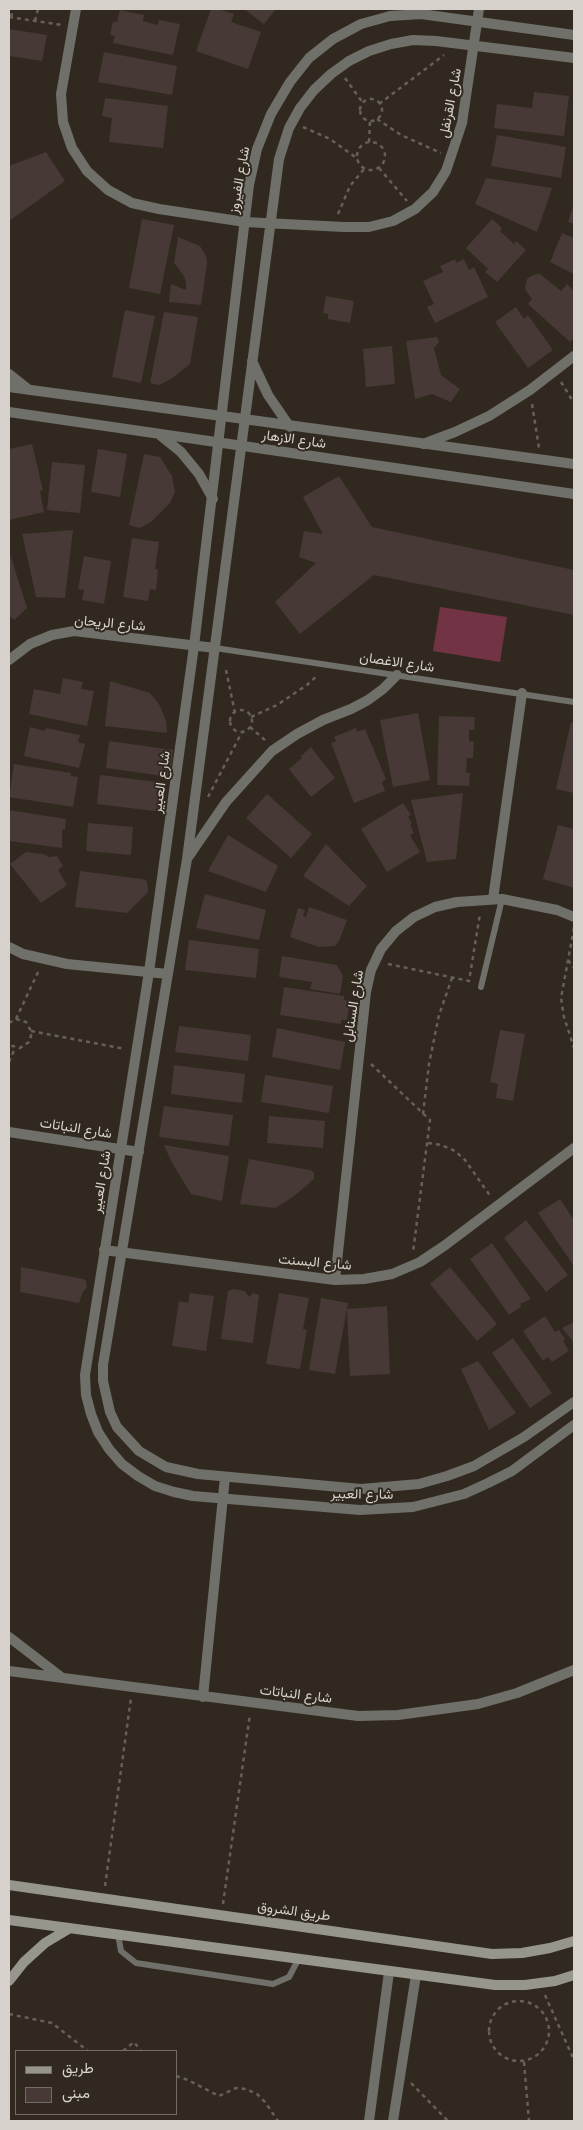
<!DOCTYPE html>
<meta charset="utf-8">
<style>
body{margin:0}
#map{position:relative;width:583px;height:2130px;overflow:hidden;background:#312920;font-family:Lato,Vazirmatn,sans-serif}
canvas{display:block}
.frame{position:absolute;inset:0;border:10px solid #d6d1cb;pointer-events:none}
.legend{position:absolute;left:15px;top:2050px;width:162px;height:65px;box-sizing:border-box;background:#312920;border:1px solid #736c64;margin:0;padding:6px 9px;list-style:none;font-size:15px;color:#d6d1cb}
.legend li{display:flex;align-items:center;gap:10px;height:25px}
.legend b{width:25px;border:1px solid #736c64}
</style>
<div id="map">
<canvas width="583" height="2130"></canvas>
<div class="frame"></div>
<ul class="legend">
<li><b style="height:6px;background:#97968d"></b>طريق</li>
<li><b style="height:14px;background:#473935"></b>مبنى</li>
</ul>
</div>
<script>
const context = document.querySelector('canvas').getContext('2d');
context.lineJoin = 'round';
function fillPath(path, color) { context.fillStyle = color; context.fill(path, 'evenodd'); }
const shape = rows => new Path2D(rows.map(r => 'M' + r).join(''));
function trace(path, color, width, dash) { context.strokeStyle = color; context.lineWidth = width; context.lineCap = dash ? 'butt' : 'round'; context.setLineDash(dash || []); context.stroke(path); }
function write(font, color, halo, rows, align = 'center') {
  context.font = font + ' Lato,Vazirmatn,sans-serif'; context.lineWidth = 4; context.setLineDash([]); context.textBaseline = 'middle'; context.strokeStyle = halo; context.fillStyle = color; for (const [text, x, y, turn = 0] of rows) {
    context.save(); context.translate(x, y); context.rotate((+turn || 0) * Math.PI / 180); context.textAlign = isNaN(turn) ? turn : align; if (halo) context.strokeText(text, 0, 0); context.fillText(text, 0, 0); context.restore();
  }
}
fillPath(shape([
 [440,607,507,617,500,662,433,651]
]), '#723444');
fillPath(shape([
 [211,9,218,9,234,14,231,22,261,32,248,69,196,51],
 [244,9,276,9,264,24],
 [120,10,144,15,143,21,158,25,159,20,180,24,173,55,113,43,115,36,110,35,113,22,117,22],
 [9,29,47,35,42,61,9,56],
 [104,52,177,66,172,95,98,82],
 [534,92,569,96,564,136,494,128,497,104,532,108],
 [105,98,168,106,163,148,109,142,112,118,102,116],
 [497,135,566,147,561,178,491,166],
 [46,152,65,181,9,221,9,166],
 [486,178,552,188,537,232,475,204],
 [574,203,574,224,568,222],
 [142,219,174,225,160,294,129,288],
 [492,219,502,228,500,231,514,244,516,241,526,250,497,282,485,272,488,269,466,248],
 [562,233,574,238,574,274,550,262],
 [178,237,200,246,206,256,207,263,201,305,169,302,171,284,186,290,186,283,184,276,174,263],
 [455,259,456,263,464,259,469,270,474,267,488,297,435,323,427,307,434,304,423,281,443,272,440,266],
 [540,274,561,291,567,284,574,291,574,338,570,342,528,304,532,299,525,289,527,279,533,275],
 [326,296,354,301,350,323,328,319,328,314,323,313],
 [516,307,524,319,528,315,553,350,528,368,495,322],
 [125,310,155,316,141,383,112,377],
 [164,312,198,317,190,364,171,379,159,385,150,383],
 [437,337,439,342,434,348,441,375,460,389,451,402,432,394,415,399,406,341],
 [392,346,395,384,366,387,363,349],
 [32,444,43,490,40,491,44,512,9,520,9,449],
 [98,449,127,454,120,497,91,492],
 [144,454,160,457,172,476,175,492,170,503,151,522,140,528,129,525],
 [52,462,85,465,80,513,47,510],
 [339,476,372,527,574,570,574,615,374,575,300,634,275,602,316,563,299,557,304,531,323,534,303,497],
 [73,530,65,598,36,597,22,534],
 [132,538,159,542,155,569,158,570,156,590,150,589,148,601,123,597],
 [9,551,27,608,14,620,11,617,9,620],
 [84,556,111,561,104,604,82,600,84,590,78,589],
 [63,678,83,682,81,689,94,691,87,726,29,714,34,689,60,694],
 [110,681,150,693,159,704,166,721,167,733,105,726],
 [418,713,430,780,393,787,380,720],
 [439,716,475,717,474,730,469,730,469,741,474,742,473,758,467,758,466,773,470,773,469,786,437,785],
 [571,722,574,723,574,793,556,789],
 [30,727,45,731,46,728,80,735,78,742,85,744,79,768,24,756],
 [356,728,357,732,365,729,386,779,382,782,385,791,354,803,331,743,336,741,334,737],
 [109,741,173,750,170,777,106,768],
 [311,747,335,778,311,797,289,769,302,758,301,756],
 [14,764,71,773,71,776,78,777,73,807,9,797],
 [100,775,166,783,162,812,97,804],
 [463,793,456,859,427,862,411,800],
 [267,794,312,834,291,858,246,818],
 [403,803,411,815,408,817,412,823,410,825,414,833,410,835,420,852,387,872,361,829],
 [9,810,66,819,65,830,62,829,62,848,9,841],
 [88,823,133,827,131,855,86,851],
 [558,825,574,829,574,888,543,879],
 [228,835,278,866,266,892,208,871],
 [326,844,367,886,349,906,303,876],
 [26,852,43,854,49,857,57,856,63,866,58,870,67,885,41,903,10,864],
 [80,871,142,879,147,881,148,892,127,913,75,907],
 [205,894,266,910,259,940,196,928],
 [309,907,347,920,339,941,335,946,319,947,290,937,298,908,305,910,303,916,306,917],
 [189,940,259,949,256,978,185,970],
 [282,956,337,965,343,976,340,994,310,989,312,982,279,977],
 [284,987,344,996,344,1000,350,1001,347,1020,341,1020,341,1024,280,1015],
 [179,1026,251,1035,248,1061,175,1052],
 [277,1028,345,1042,340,1070,272,1057],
 [500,1030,525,1034,513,1101,496,1098,498,1084,490,1082],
 [174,1065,245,1074,242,1103,171,1094],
 [265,1075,333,1086,329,1113,261,1102],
 [164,1106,233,1115,229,1146,159,1137],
 [269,1116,325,1121,323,1148,267,1143],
 [164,1145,229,1156,222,1201,191,1194,171,1161],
 [249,1159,310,1170,314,1172,314,1179,293,1197,275,1208,240,1204],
 [560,1199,574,1220,573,1265,538,1213],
 [526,1220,568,1275,546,1292,504,1238],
 [492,1243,531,1299,520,1304,522,1306,509,1315,470,1259],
 [21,1267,83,1279,86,1281,87,1287,83,1292,79,1303,20,1292],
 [450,1267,497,1324,477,1341,430,1284],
 [233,1289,245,1291,249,1297,253,1293,259,1295,253,1343,221,1339,228,1291],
 [190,1293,214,1296,206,1351,172,1346,179,1301,188,1303],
 [279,1293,309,1298,303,1329,307,1330,300,1369,266,1364],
 [321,1298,348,1303,335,1374,309,1370],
 [387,1306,390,1374,350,1376,347,1309],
 [545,1316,555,1332,559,1330,565,1339,563,1341,569,1351,552,1362,548,1357,543,1361,523,1331],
 [574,1322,574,1343,562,1328],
 [513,1338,552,1393,530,1408,492,1353],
 [478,1361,516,1413,489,1430,461,1369]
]), '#473935');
trace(shape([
 [9,17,62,25],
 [11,17,13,9],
 [35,21,38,9],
 [345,78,363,103],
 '360 110a11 11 0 1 1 22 0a11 11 0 1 1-22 0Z',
 [379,104,444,55],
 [377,119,401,135,441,153],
 [303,127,330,139,358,159],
 [369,142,370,121],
 '357 156a14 14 0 1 1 28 0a14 14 0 1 1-28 0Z',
 [379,168,407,201],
 [338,214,350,186,365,168],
 [561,382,574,403],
 [532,404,539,448],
 [226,670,235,713],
 '230 721a11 11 0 1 1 22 0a11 11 0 1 1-22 0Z',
 [251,717,277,705,307,685,318,675],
 [250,727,266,741],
 [208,797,242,732],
 [574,928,561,998,564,1017,574,1048],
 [568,960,574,968],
 [388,964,469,981,480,914],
 [16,1019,39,970],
 [9,1023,16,1019,26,1022,31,1031,31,1036,29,1042,20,1048,9,1045],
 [31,1031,125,1049],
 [9,1062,15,1048],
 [371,1064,430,1120,413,1252],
 [423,1114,429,1064,439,1015,452,978],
 [428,1143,441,1145,455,1151,465,1160,491,1197],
 [105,1886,131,1698],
 [223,1904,250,1714],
 [545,1995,574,2060],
 '489 2031a30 30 0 1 1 60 0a30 30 0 1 1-60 0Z',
 [9,2014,52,2023,88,2051],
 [123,2051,134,2042,141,2051],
 [524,2062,529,2121],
 [176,2076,188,2080,219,2096,236,2088,246,2089,257,2094,265,2102,278,2121],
 [411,2083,448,2121]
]), '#676058', 2.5, [4, 4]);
trace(shape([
 [215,648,574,702],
 [481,987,502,899],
 [118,1934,121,1951,136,1963,273,1984,289,1977,298,1960]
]), '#70706a', 6);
trace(shape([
 [76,9,61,94,63,122,72,148,87,171,108,190,132,203,159,209,245,222,344,227,369,227,393,221,415,209,433,192,446,171,462,123,479,9],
 [574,35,421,14,390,16,361,24,333,39,309,58,290,82,271,114,257,149,249,185,194,646,149,972,85,1375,86,1395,91,1414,98,1432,109,1449,122,1464,138,1476,155,1486,174,1492,193,1496,360,1510,413,1507,464,1494,488,1483,512,1471,574,1425],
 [574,58,436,41,413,40,391,44,369,51,349,61,331,74,314,90,300,108,289,128,279,159,187,859,103,1365,103,1381,110,1412,117,1427,139,1451,166,1467,198,1474,361,1489,419,1484,447,1476,474,1466,524,1437,574,1402],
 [252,361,268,395,290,427],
 [9,374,29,390],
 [9,387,574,464],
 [9,412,574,494],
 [160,435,181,452,199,474,213,499],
 [423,444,455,432,489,416,530,390,574,356],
 [9,660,30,644,52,635,74,631,215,648],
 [189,856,226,802,272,751,297,734,323,720,351,709,368,700,383,689,397,675],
 [493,899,522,693],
 [9,947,23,954,67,964,168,974],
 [9,1132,139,1152],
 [104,1250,335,1280,364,1279,392,1274,420,1262,444,1246,574,1148],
 [335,1280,366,992,371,970,381,949,396,931,414,917,435,907,457,902,502,899,557,910,574,917],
 [9,1637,61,1677],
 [9,1671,358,1716,398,1715,478,1704,517,1693,574,1670],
 [203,1697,225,1477],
 [369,2121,389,1972],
 [393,2121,416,1975]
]), '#70706a', 10);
trace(shape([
 [9,1885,492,1954,522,1953,550,1948,574,1941],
 [9,1920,495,1985,525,1985,555,1981,574,1975],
 [9,1981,24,1962,45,1943,70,1928]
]), '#97968d', 10);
write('14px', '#d6d1cb', '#312920', [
 ["شارع القرنفل",450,103,-79],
 ["شارع الفيروز",239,180,-80],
 ["شارع الازهار",294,439,8],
 ["شارع الريحان",110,623,5],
 ["شارع الاغصان",397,662,8],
 ["شارع العبير",161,782,-82],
 ["شارع السنابل",353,1006,-81],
 ["شارع النباتات",76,1128,9],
 ["شارع العبير",101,1182,-81],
 ["شارع البسنت",315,1262,5],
 ["شارع العبير",362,1494,1],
 ["شارع النباتات",296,1694,7],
 ["طريق الشروق",294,1911,8]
]);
</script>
